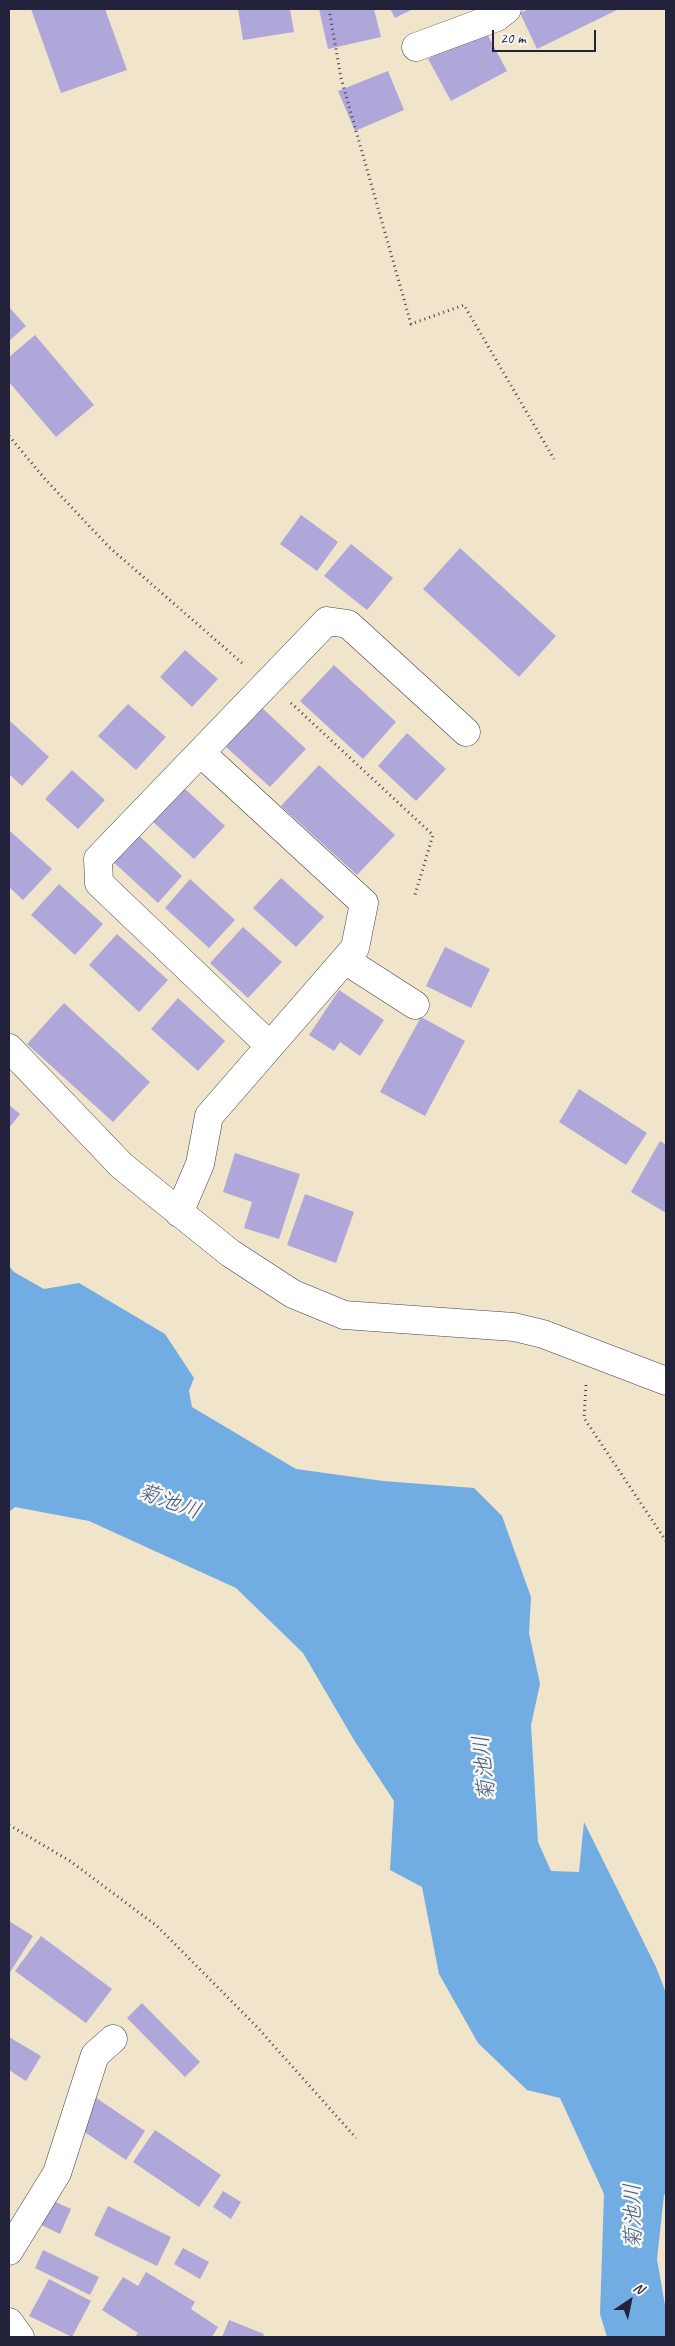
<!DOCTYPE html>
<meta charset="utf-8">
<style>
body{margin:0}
#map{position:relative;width:675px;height:2346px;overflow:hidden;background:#f0e4ca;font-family:Caveat,sans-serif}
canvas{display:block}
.frame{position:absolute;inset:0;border:10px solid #22223b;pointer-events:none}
.north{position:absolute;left:605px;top:2276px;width:50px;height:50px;-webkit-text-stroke:4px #f6f6f2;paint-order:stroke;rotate:34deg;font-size:14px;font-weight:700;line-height:20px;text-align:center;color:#22223b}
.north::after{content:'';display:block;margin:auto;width:18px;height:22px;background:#22223b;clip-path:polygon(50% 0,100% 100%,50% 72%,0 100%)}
.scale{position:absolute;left:492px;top:30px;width:104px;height:22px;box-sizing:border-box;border:2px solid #22223b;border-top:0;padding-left:6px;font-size:15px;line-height:18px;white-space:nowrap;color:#22223b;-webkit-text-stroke:4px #f6f6f2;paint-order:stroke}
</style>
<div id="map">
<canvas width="675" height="2346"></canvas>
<div class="frame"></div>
<div class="north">N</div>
<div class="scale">20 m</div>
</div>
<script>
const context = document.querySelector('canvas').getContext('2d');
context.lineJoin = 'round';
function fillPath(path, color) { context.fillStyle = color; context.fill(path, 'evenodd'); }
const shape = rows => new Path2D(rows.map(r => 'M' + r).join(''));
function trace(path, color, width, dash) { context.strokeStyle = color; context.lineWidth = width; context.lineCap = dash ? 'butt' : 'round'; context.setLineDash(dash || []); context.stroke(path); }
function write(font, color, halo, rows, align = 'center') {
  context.font = font + ' Caveat,"Klee One",sans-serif'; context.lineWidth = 5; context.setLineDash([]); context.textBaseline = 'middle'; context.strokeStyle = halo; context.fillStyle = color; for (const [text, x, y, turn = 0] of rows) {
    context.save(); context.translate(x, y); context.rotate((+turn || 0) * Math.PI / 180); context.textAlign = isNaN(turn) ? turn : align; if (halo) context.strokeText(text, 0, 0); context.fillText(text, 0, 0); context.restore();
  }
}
fillPath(shape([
 [9,1266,14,1272,44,1289,79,1283,165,1334,194,1378,189,1391,192,1407,296,1469,383,1481,474,1488,502,1516,531,1597,529,1633,540,1684,531,1725,538,1842,551,1871,579,1872,584,1822,656,1967,666,1993,666,2193,664,2195,657,2259,666,2311,666,2337,607,2337,600,2314,604,2194,560,2098,527,2090,478,2043,439,1974,422,1887,390,1870,394,1801,354,1740,303,1653,236,1588,89,1521,15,1507,9,1512]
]), '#71ace2');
fillPath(shape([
 [31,9,105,9,127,70,61,93],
 [238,9,290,9,294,32,243,40],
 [319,9,374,9,381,37,328,49],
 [390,9,413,9,395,18],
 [529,9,619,9,537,49,520,13],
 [484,28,507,71,451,101,428,59],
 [388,71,404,110,355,131,338,91],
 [9,307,26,326,9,341],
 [35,335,94,405,56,437,9,382,9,357],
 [301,515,338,542,317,571,280,544],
 [351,544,393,578,367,610,324,576],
 [460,548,556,636,519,677,423,589],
 [185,650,218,679,192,707,160,677],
 [334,665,396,722,363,759,300,701],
 [128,704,166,737,136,770,98,736],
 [260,706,306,749,270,787,224,745],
 [10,721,49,757,22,786,9,774],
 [407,733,446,769,416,801,378,766],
 [319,765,395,835,357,875,281,806],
 [72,770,105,800,78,829,45,799],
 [184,788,225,826,194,859,153,822],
 [133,830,182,876,158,903,108,857],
 [10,831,52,869,23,900,9,887],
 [281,878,324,917,296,947,253,908],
 [190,879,235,920,209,948,165,908],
 [59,884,103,924,75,955,31,915],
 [243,927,282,962,248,998,210,963],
 [117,934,168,980,139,1012,89,965],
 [445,947,490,969,471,1008,426,986],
 [339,990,384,1020,360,1056,340,1042,334,1051,309,1035],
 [178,998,225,1041,198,1071,151,1029],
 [64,1003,150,1082,113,1122,27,1044],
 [421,1017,465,1041,425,1116,380,1092],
 [579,1089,647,1133,626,1165,559,1122],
 [9,1105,20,1114,9,1128],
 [660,1141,666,1145,666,1213,631,1192],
 [235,1153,300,1174,279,1239,244,1228,252,1202,223,1192],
 [305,1194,354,1212,336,1263,287,1245],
 [9,1921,33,1936,9,1974],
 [41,1936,112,1989,86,2023,15,1971],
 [142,2003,200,2062,185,2077,127,2018],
 [9,2037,41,2056,26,2081,9,2070],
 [86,2091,145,2131,126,2160,67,2120],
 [155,2130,221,2175,199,2207,133,2162],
 [223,2191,241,2202,231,2219,213,2207],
 [36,2193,71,2209,60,2234,25,2217],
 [108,2206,171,2237,157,2266,94,2235],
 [183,2248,209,2262,200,2279,174,2264],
 [43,2250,99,2277,90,2295,35,2268],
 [146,2272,195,2302,191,2309,218,2327,212,2337,135,2337,138,2333,102,2310,123,2277,138,2286],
 [49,2279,91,2301,72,2337,29,2316],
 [229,2320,264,2334,263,2337,222,2337]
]), '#afa7da');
const minor = shape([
 [416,47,497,17,507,9],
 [345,960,415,1005],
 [270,1046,99,883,98,859,327,621,348,624,466,732],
 [9,1048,122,1166,230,1253,293,1294,344,1315,514,1327,543,1334,666,1381],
 [179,1213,200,1164,209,1116,355,948,364,903,201,753],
 [9,2251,57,2173,95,2055,113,2039],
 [9,2322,20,2337]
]);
trace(minor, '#413f50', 29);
trace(shape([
 [329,9,341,78,411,324,464,305,554,459],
 [9,436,45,479,109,547,242,663],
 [291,703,433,835,414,898],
 [586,1385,584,1418,666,1541],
 [9,1825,70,1861,157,1926,258,2028,356,2138]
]), '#413f50', 3, [1, 4]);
trace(minor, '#fff', 28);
write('italic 22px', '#42597e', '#f6f6f2', [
 ["菊池川",169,1502,20],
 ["菊池川",485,1768,-96],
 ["菊池川",634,2216,-91]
]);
</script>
